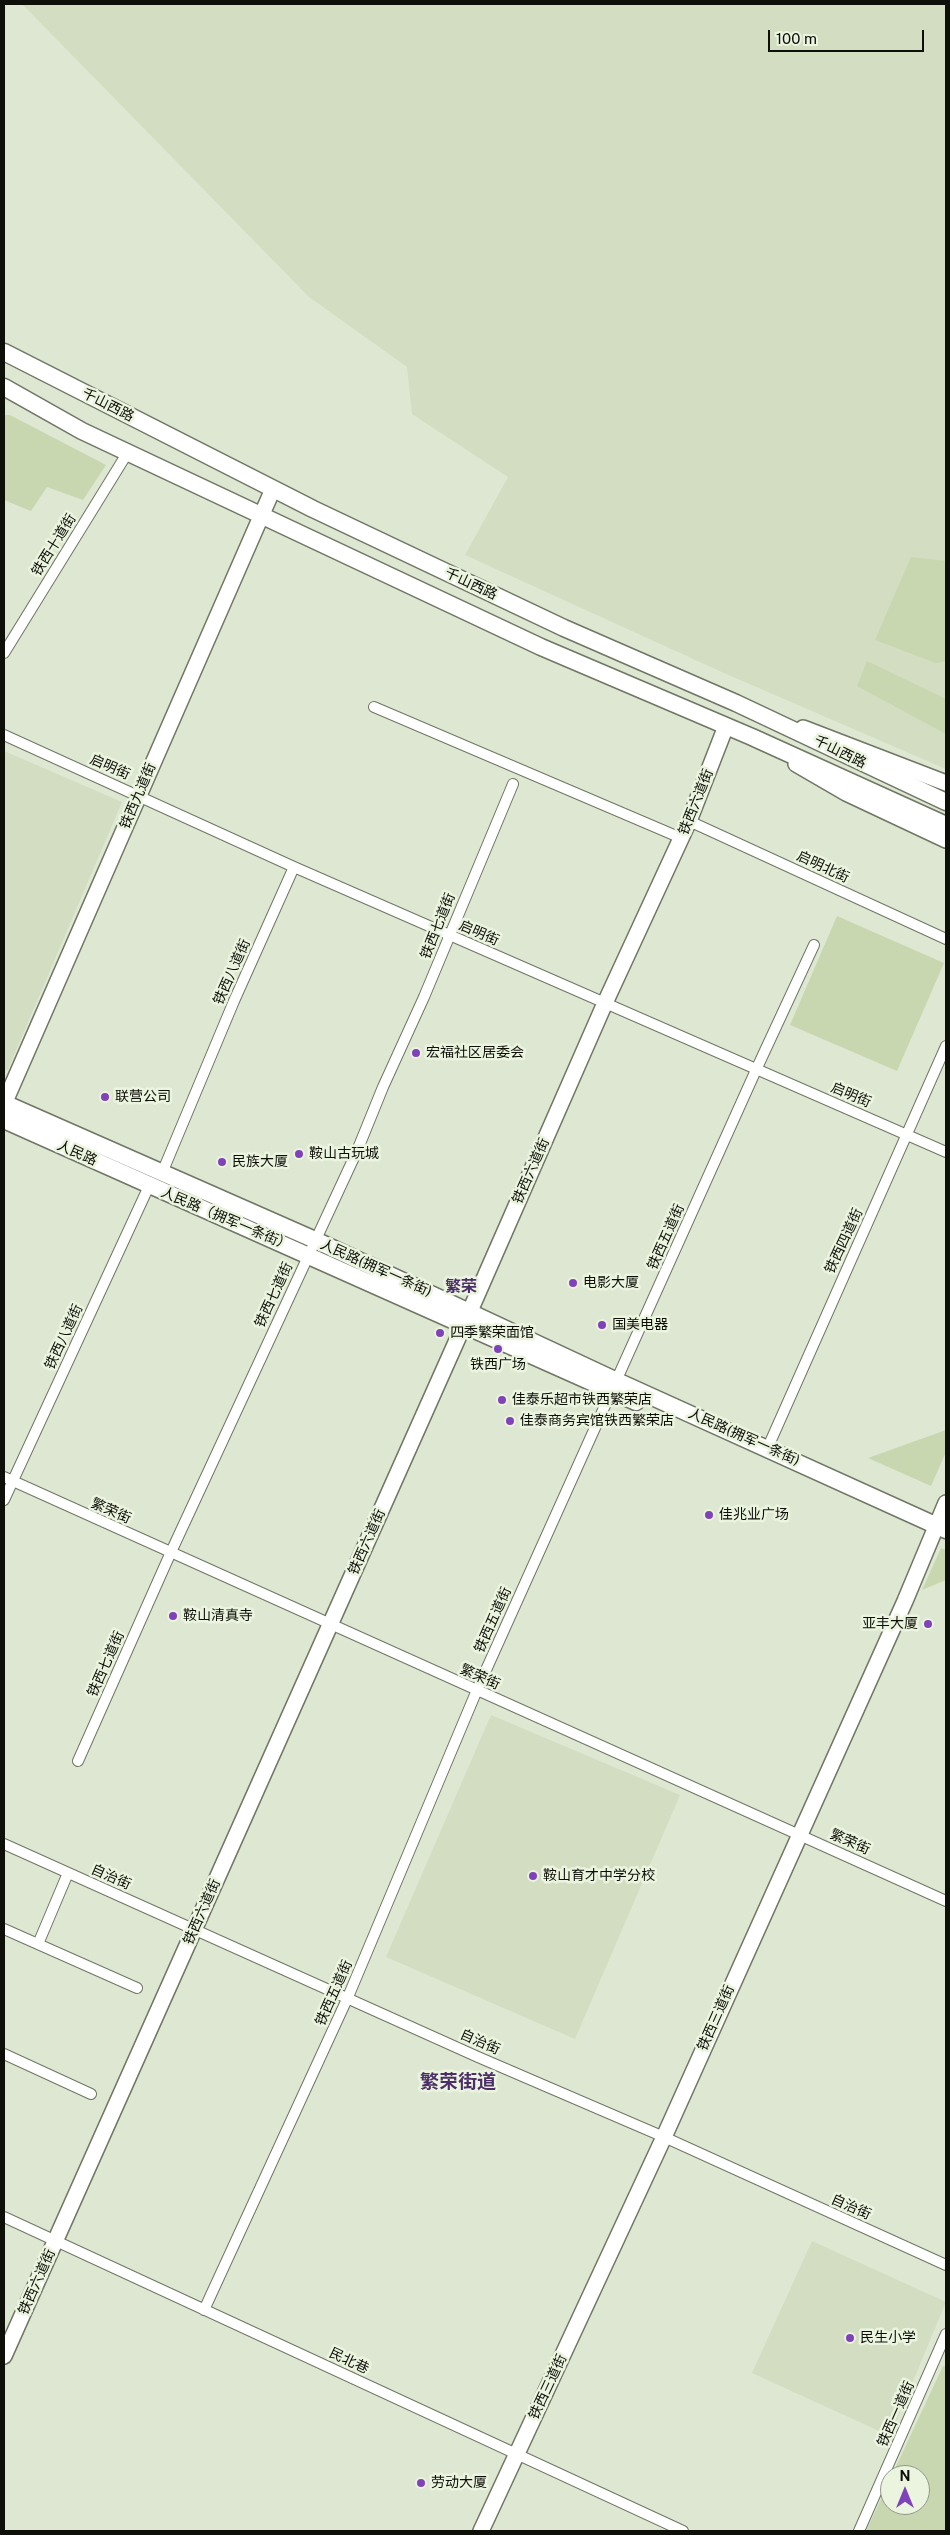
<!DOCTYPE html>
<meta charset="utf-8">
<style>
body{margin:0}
#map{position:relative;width:950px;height:2535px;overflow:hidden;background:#dee7d2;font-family:"Public Sans",sans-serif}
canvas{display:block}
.frame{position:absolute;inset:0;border:5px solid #0d0f08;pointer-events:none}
.north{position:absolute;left:880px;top:2465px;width:50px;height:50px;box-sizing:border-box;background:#ebf4df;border:1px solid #929889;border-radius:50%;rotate:0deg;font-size:14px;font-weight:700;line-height:20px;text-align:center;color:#0d0f08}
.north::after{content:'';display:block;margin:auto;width:18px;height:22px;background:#8042b8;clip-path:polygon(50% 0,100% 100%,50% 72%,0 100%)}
.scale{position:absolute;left:768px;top:30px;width:156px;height:22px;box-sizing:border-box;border:2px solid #0d0f08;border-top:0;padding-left:6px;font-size:15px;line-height:18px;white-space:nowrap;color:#0d0f08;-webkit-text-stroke:4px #ebf4df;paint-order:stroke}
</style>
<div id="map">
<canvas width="950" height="2535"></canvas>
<div class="frame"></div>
<div class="north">N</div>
<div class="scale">100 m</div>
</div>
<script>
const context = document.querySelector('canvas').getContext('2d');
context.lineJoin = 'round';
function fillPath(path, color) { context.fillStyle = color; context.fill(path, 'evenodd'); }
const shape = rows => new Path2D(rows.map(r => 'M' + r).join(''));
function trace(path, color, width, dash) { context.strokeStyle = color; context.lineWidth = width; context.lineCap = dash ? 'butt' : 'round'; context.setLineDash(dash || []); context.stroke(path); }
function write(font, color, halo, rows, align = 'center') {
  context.font = font + ' "Public Sans","Noto Sans SC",sans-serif'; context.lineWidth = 5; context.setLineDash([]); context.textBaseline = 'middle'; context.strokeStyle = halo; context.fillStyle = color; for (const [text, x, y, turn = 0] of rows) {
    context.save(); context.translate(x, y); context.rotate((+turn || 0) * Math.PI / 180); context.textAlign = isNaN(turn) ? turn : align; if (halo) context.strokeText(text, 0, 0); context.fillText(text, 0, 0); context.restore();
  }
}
fillPath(shape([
 [22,4,946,4,946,769,724,673,465,555,508,477,412,414,407,367,309,297],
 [4,751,122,802,8,1069,4,1071],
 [491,1715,680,1795,575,2039,386,1957],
 [812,2241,946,2302,890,2436,752,2373]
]), '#d2ddc1');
fillPath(shape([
 [4,415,10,415,106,465,83,500,47,487,31,511,4,500],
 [911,557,946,561,946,661,936,663,875,640],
 [867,661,946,699,946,734,857,686],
 [837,916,944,963,897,1071,790,1025],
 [946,1430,946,1452,931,1486,868,1458],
 [941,1548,946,1550,946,1580,922,1590],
 [943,2366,946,2367,946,2531,866,2531,890,2480,890,2505,920,2505,920,2475,892,2475]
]), '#c8d7b0');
const minor = shape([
 [4,653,128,452],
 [374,707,681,838],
 [4,735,294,867,946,1152],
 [689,821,946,939],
 [162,1173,234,1001,294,867],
 [768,1447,946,1046],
 [4,1477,946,1901],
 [4,1500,149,1186],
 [78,1761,171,1552,357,1151,383,1087,424,997,513,784],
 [4,1844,478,2057,664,2137,946,2265],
 [4,1929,137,1988],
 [38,1944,68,1873],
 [4,2054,91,2094],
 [4,2217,683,2531],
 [204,2310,348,1997,477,1690,756,1070,814,945],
 [859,2531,946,2334]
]);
const secondary = shape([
 [803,728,946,783],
 [796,764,846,793,946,840],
 [4,1104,273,489],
 [4,2356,470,1311,605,1003,689,821,726,726],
 [481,2531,664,2137,905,1601,946,1503]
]);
const primary = shape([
 [4,352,313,509,564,628,736,703,946,802],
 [4,387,82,431,541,647,752,737,946,825],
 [4,1103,315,1240,617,1381,946,1530],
 [4,1120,636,1402]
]);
trace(minor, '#6f7664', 12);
trace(secondary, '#6f7664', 18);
trace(primary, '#6f7664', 19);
trace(minor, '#fff', 10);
trace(secondary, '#fff', 15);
trace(primary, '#fff', 16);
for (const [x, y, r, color] of [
 [416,1053,5,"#8042b8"],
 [105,1097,5,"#8042b8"],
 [299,1154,5,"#8042b8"],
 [222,1162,5,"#8042b8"],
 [573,1283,5,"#8042b8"],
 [602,1325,5,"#8042b8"],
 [440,1333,5,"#8042b8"],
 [498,1349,5,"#8042b8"],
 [502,1400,5,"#8042b8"],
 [510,1421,5,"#8042b8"],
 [709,1515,5,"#8042b8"],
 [173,1616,5,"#8042b8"],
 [928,1624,5,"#8042b8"],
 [533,1876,5,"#8042b8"],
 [850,2338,5,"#8042b8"],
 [421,2483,5,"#8042b8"]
]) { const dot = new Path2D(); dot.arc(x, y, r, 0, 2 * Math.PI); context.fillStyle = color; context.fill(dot); trace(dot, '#ebf4df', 2); }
write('14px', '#0d0f08', '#ebf4df', [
 ["千山西路",108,405,27],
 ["铁西十道街",54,545,-58],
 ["千山西路",471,584,25],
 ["千山西路",840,752,26],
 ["启明街",110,767,24],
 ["铁西九道街",138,796,-67],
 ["铁西六道街",696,802,-68],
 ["启明北街",823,867,25],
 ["铁西七道街",438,926,-68],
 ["启明街",479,933,24],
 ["铁西八道街",232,972,-66],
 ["启明街",851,1095,23],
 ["人民路",77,1153,24],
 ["铁西六道街",531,1171,-66],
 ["人民路（拥军一条街）",226,1219,23],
 ["铁西五道街",666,1237,-66],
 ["铁西四道街",844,1241,-65],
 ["人民路(拥军一条街)",376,1268,24],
 ["铁西七道街",274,1295,-65],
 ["铁西八道街",64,1337,-65],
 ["人民路(拥军一条街)",744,1437,24],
 ["繁荣街",111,1511,24],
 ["铁西六道街",367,1542,-66],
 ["铁西五道街",493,1620,-66],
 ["铁西七道街",106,1664,-66],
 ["繁荣街",480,1677,24],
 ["繁荣街",850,1842,24],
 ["自治街",111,1877,24],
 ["铁西六道街",202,1912,-66],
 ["铁西五道街",334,1993,-66],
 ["铁西三道街",716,2018,-66],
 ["自治街",480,2042,24],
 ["自治街",851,2207,24],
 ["铁西六道街",37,2282,-66],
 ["民北巷",349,2361,25],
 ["铁西三道街",548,2387,-65],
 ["铁西一道街",896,2414,-66]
]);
write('14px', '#0d0f08', '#ebf4df', [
 ["宏福社区居委会",426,1053],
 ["联营公司",115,1097],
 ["鞍山古玩城",309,1154],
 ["民族大厦",232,1162],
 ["电影大厦",583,1283],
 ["国美电器",612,1325],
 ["四季繁荣面馆",450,1333],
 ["铁西广场",498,1365,"center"],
 ["佳泰乐超市铁西繁荣店",512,1400],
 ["佳泰商务宾馆铁西繁荣店",520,1421],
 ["佳兆业广场",719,1515],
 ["鞍山清真寺",183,1616],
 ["亚丰大厦",918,1624,"right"],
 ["鞍山育才中学分校",543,1876],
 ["民生小学",860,2338],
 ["劳动大厦",431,2483]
], 'left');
write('bold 16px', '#4c2f69', '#ebf4df', [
 ["繁荣",461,1287]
]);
write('bold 19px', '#4c2f69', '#ebf4df', [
 ["繁荣街道",458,2082]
]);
</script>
